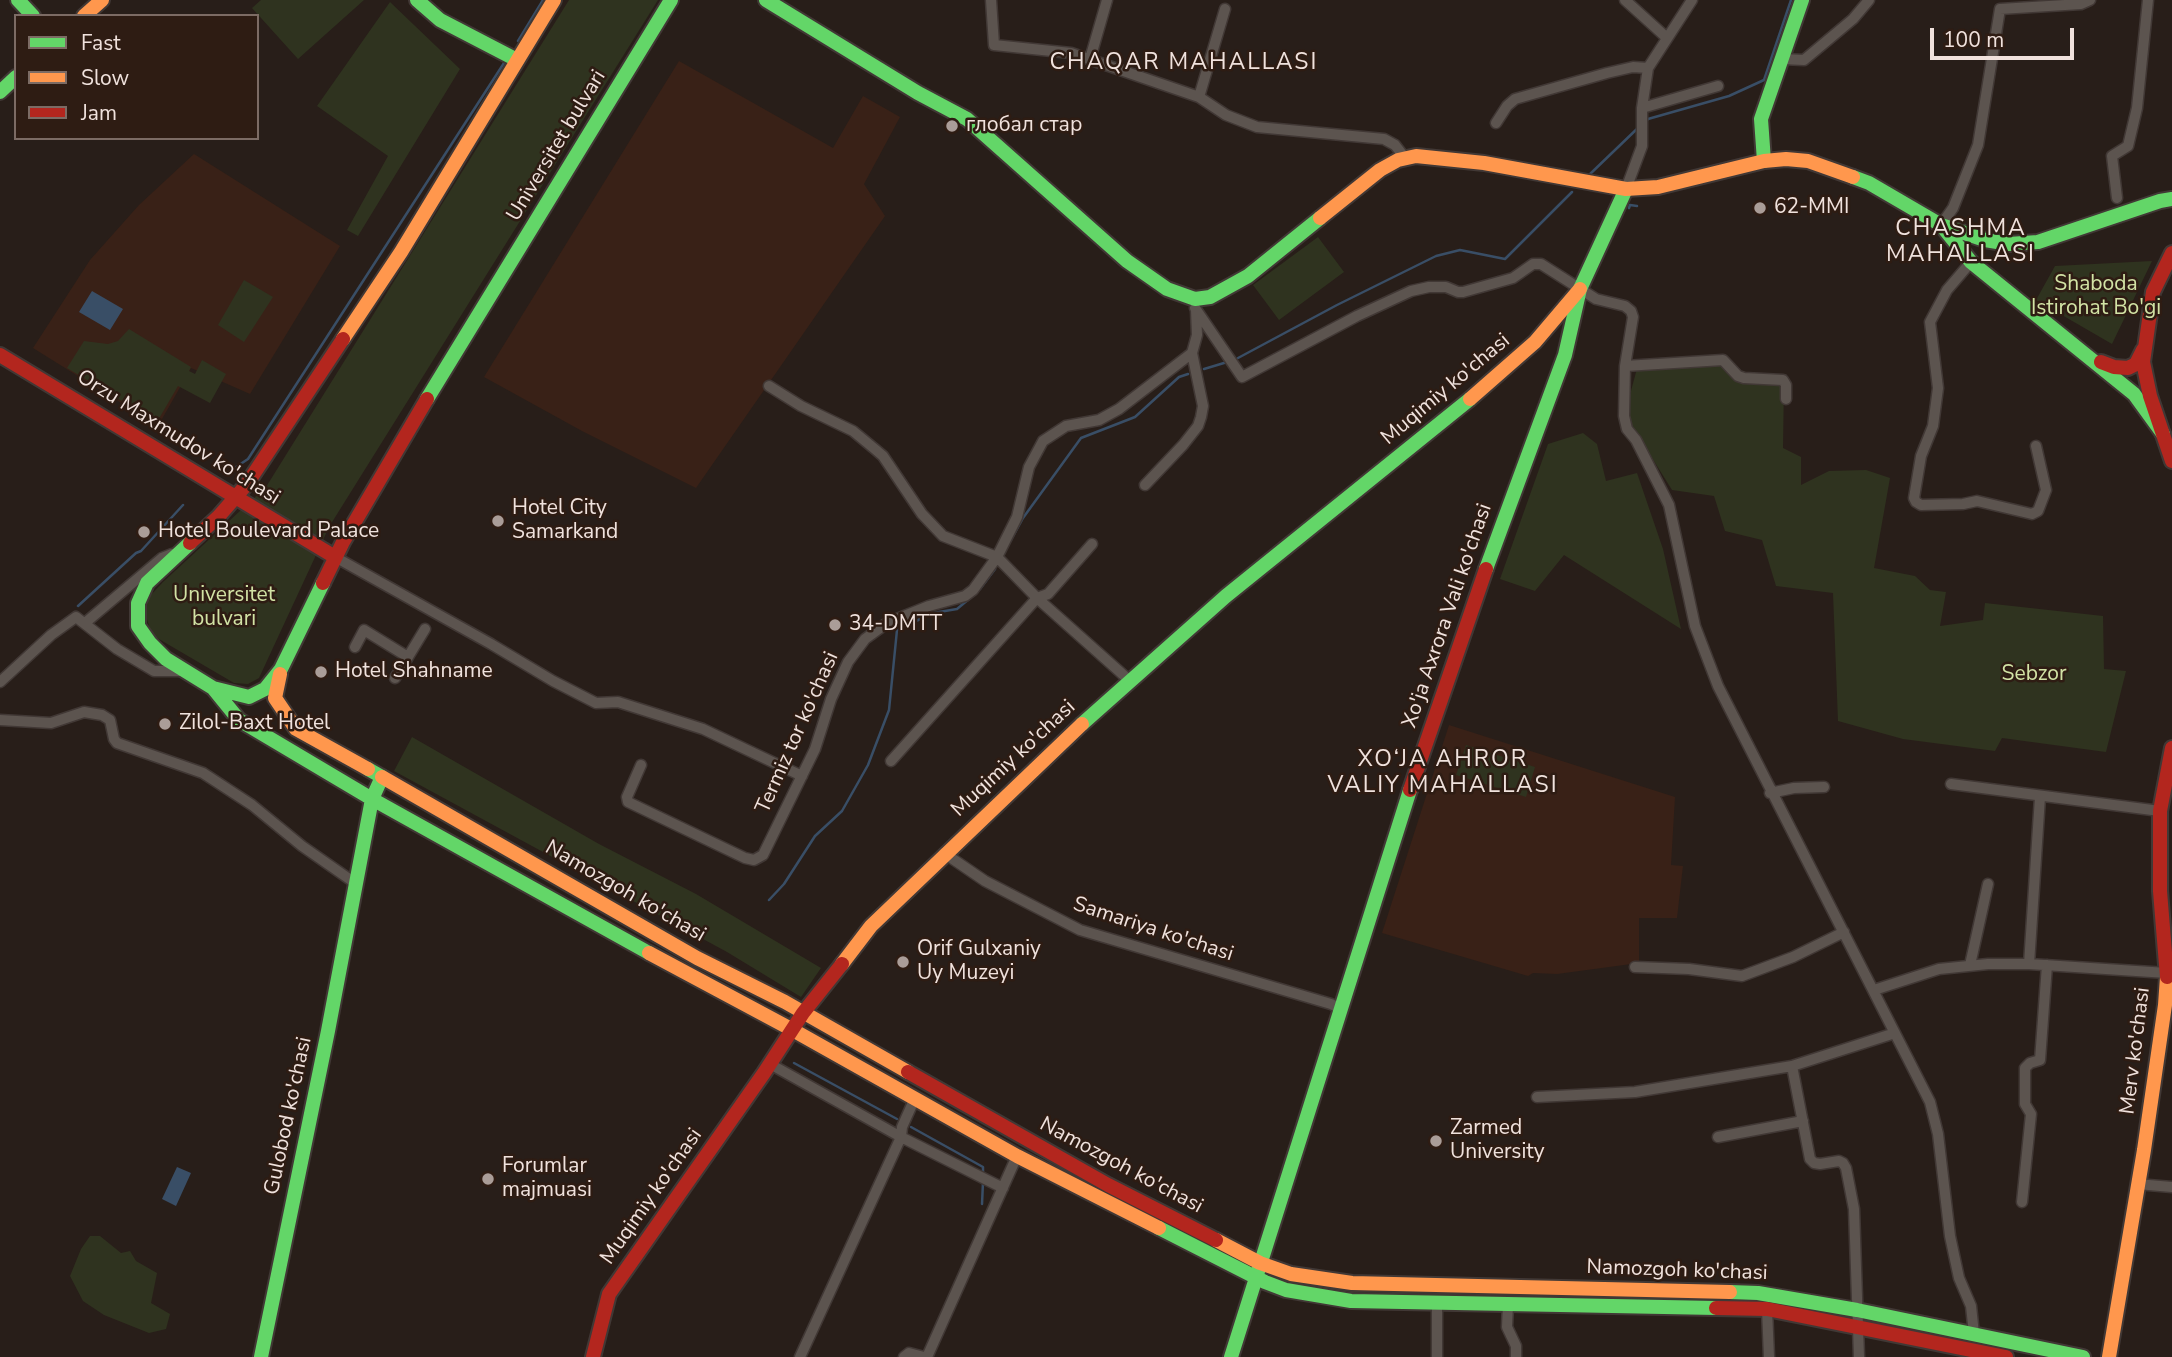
<!DOCTYPE html>
<meta charset="utf-8">
<style>
body{margin:0}
#map{position:relative;width:2172px;height:1357px;overflow:hidden;background:#281e19;font-family:"Nunito Sans",sans-serif}
canvas{display:block}
.legend{position:absolute;left:14px;top:14px;width:245px;height:126px;box-sizing:border-box;background:#2e1c13;border:2px solid #7c6b64;margin:0;padding:9px 12px;list-style:none;font-size:21px;color:#f0e2dd}
.legend li{display:flex;align-items:center;gap:14px;height:35px}
.legend b{width:35px;border:2px solid #7c6b64}
.scale{position:absolute;left:1930px;top:28px;width:144px;height:32px;box-sizing:border-box;border:4px solid #f0e2dd;border-top:0;padding-left:9px;font-size:21px;line-height:24px;white-space:nowrap;color:#f0e2dd;-webkit-text-stroke:5px #2e1c13;paint-order:stroke}
</style>
<div id="map">
<canvas width="2172" height="1357"></canvas>
<ul class="legend">
<li><b style="height:9px;background:#63d668"></b>Fast</li>
<li><b style="height:9px;background:#ff974d"></b>Slow</li>
<li><b style="height:9px;background:#b3261e"></b>Jam</li>
</ul>
<div class="scale">100 m</div>
</div>
<script>
const context = document.querySelector('canvas').getContext('2d');
context.lineJoin = 'round';
function fillPath(path, color) { context.fillStyle = color; context.fill(path, 'evenodd'); }
const shape = rows => new Path2D(rows.map(r => 'M' + r).join(''));
function trace(path, color, width, dash) { context.strokeStyle = color; context.lineWidth = width; context.lineCap = dash ? 'butt' : 'round'; context.setLineDash(dash || []); context.stroke(path); }
function write(font, color, halo, rows, align = 'center') {
  context.font = font + ' "Nunito Sans",sans-serif'; context.lineWidth = 5; context.setLineDash([]); context.textBaseline = 'middle'; context.strokeStyle = halo; context.fillStyle = color; for (const [text, x, y, turn = 0] of rows) {
    context.save(); context.translate(x, y); context.rotate((+turn || 0) * Math.PI / 180); context.textAlign = isNaN(turn) ? turn : align; if (halo) context.strokeText(text, 0, 0); context.fillText(text, 0, 0); context.restore();
  }
}
fillPath(shape([
 [679,61,833,148,863,96,900,117,864,184,885,216,696,488,582,431,484,377],
 [194,154,340,246,250,394,191,368,158,426,33,348,90,260,139,205],
 [1449,725,1675,797,1671,865,1683,866,1677,918,1639,918,1639,963,1557,974,1533,973,1528,976,1382,933]
]), '#392117');
fillPath(shape([
 [261,0,364,0,298,59,252,8],
 [569,0,658,0,329,527,259,678,248,684,234,683,152,635,145,613,149,597,163,582,266,487],
 [390,2,460,69,358,236,347,230,388,156,317,106],
 [1318,237,1344,272,1279,320,1253,285],
 [2152,261,2112,344,2036,300,2055,266],
 [244,280,273,297,244,342,218,325],
 [129,329,191,367,189,371,195,374,202,360,226,374,210,403,178,386,157,422,67,368,84,341,108,344,118,341],
 [1720,359,1741,383,1784,383,1783,448,1801,457,1801,485,1829,471,1866,470,1890,478,1874,568,1915,576,1930,590,1946,592,1940,626,1983,620,1985,603,2103,616,2104,669,2126,671,2106,752,2002,738,1995,751,1903,739,1838,721,1833,593,1776,586,1762,540,1725,531,1714,496,1672,490,1629,421,1629,398,1638,365],
 [1583,433,1597,444,1606,481,1637,473,1663,549,1681,629,1564,555,1535,591,1500,579,1548,444],
 [412,737,599,844,696,894,821,968,801,997,727,952,394,771],
 [1466,745,1535,767,1526,797,1456,775],
 [90,1236,100,1236,121,1253,130,1251,136,1261,157,1273,151,1303,170,1314,166,1329,149,1333,104,1315,83,1301,70,1276,81,1249]
]), '#2f331f');
fillPath(shape([
 [92,291,123,309,110,330,79,312],
 [177,1167,191,1173,176,1206,162,1199]
]), '#394e66');
trace(shape([
 [518,41,543,0],
 [1645,122,1648,119,1729,96,1764,80,1791,0],
 [1589,175,1640,126],
 [1629,208,1630,205,1637,206],
 [1238,358,1337,305,1436,256,1460,250,1505,259,1572,192],
 [1204,369,1224,363],
 [233,469,248,459,504,63],
 [1006,549,1023,518,1081,438,1135,417,1179,377,1188,374],
 [980,589,995,569],
 [78,606,136,553,141,551,183,505],
 [769,900,784,884,815,836,842,811,868,765,889,710,897,630,933,613,957,609,975,594],
 [794,1063,897,1119],
 [911,1127,983,1167,983,1175],
 [982,1204,983,1182]
]), '#394e66', 2.5);
const street = shape([
 [991,0,994,45,1071,53,1199,97,1226,115,1257,127,1384,139,1395,145,1405,158],
 [1625,0,1667,38],
 [1090,59,1107,0],
 [1782,59,1804,60,1853,19,1869,0],
 [1199,97,1225,9],
 [1642,108,1718,86],
 [1496,123,1507,106,1515,99,1607,73,1633,67,1648,68],
 [1626,189,1642,146,1642,108,1648,68,1692,0],
 [2117,198,2112,156,2128,146,2137,108,2148,0],
 [1941,225,1953,208,1978,145,2000,9,2081,4,2090,0],
 [1971,262,1947,290,1930,322,1938,388,1933,426,1921,456,1914,498,1916,502,1921,505,1963,504,1977,501,2032,514,2038,511,2046,490,2036,446],
 [1195,308,1242,377,1357,316,1411,291,1429,287,1446,287,1458,292,1463,292,1513,278,1533,264,1541,264,1596,299,1625,306,1631,311,1633,317,1625,366,1624,416,1627,429,1636,440,1669,505,1695,626,1718,686,1930,1102,1938,1134,1950,1236,1959,1278,1971,1306,1974,1334],
 [1625,366,1723,360,1738,376,1744,378,1783,380,1786,385,1786,399],
 [769,386,801,406,853,431,876,450,883,456,922,514,943,536,997,557,1037,598,1129,680],
 [1145,485,1183,445,1198,426,1201,417,1203,406,1192,353,1197,335,1196,310],
 [335,557,491,644,553,681,596,703,618,702,703,729,802,776],
 [85,623,162,558,172,554],
 [355,647,364,630,408,657,425,629],
 [395,678,408,657],
 [0,682,51,635,76,617,117,649,154,671,185,671],
 [0,720,51,723,84,712,102,715,110,720,114,739,117,743,203,773,252,805,302,846,355,883],
 [891,761,1037,598,1048,594,1092,544],
 [641,765,627,797,628,802,745,858,754,860,763,855,815,749,831,699,848,662,865,639,887,623,929,606,965,596,973,590,997,557,1017,517,1029,467,1043,441,1066,426,1099,420,1119,409,1192,353],
 [1951,784,2160,811],
 [1770,793,1794,788,1824,787],
 [2040,797,2029,964,2167,973],
 [944,853,985,881,1080,930,1331,1004,1341,1009],
 [1970,965,1988,884],
 [1635,967,1689,969,1742,976,1793,957,1844,932],
 [1874,990,1939,969,1988,964,2029,964],
 [770,1064,901,1137,1003,1188],
 [1792,1066,1895,1033],
 [1537,1097,1635,1092,1792,1066,1810,1159,1814,1163,1820,1164,1839,1161,1843,1163,1846,1168,1854,1209,1859,1357],
 [1718,1137,1803,1121],
 [2137,1184,2172,1187],
 [2022,1202,2031,1114,2025,1104,2025,1068,2030,1063,2040,1060,2047,965],
 [1508,1304,1507,1327,1516,1346,1516,1357],
 [1767,1309,1769,1357],
 [800,1357,901,1137,902,1127,915,1098],
 [904,1357,909,1353,924,1357],
 [927,1357,1017,1156],
 [1437,1357,1437,1302]
]);
const fast = shape([
 [18,0,33,16],
 [417,0,440,20,517,60],
 [766,0,918,93,967,119,1127,261,1167,289,1195,299,1210,297,1248,276,1320,218],
 [0,92,16,77],
 [1764,161,1761,119,1802,0],
 [1853,177,1869,183,1941,225,1985,240,2009,244,2038,242,2160,201,2172,199],
 [1942,226,1971,262,2134,394,2163,434],
 [427,399,671,0],
 [190,543,147,583,138,603,138,626,150,643,166,659,213,688,249,697,265,689,281,669,323,583],
 [1486,569,1565,355,1580,289,1626,189],
 [213,688,239,720,372,799],
 [1082,724,1226,596,1470,399],
 [372,799,649,953],
 [1159,1228,1265,1282,1286,1290,1351,1301,1716,1308],
 [1730,1292,1758,1293,1857,1310,2083,1357],
 [261,1357,328,1031,372,799,382,777,368,769],
 [1231,1357,1410,790]
]);
const slow = shape([
 [84,16,102,0],
 [1320,218,1380,170,1398,160,1416,156,1484,163,1626,189,1658,187,1764,161,1786,159,1808,161,1853,177],
 [343,339,401,252,554,0],
 [1470,399,1535,342,1580,289],
 [280,674,275,698,296,729,368,769],
 [382,777,697,958,785,1002,908,1072],
 [649,953,791,1029,1017,1156,1159,1228],
 [842,964,871,926,1082,724],
 [1216,1240,1260,1263,1291,1274,1352,1283,1730,1292],
 [2109,1357,2144,1150,2165,1005,2167,977]
]);
const jam = shape([
 [2172,253,2153,292,2143,362,2150,396,2172,461],
 [0,355,335,557],
 [2101,362,2114,367,2128,368,2136,364,2143,350],
 [190,543,219,516,247,484,343,339],
 [323,583,343,542,427,399],
 [1410,790,1486,569],
 [2167,977,2160,891,2160,811,2172,748],
 [908,1072,1108,1185,1216,1240],
 [1716,1308,1767,1309,2006,1357],
 [593,1357,609,1294,764,1073,803,1013,842,964]
]);
trace(street, '#413835', 13);
trace(fast, '#413835', 18);
trace(slow, '#413835', 18);
trace(jam, '#413835', 18);
trace(street, '#5c544f', 10);
trace(fast, '#63d668', 14);
trace(slow, '#ff974d', 14);
trace(jam, '#b3261e', 14);
for (const [x, y, r, color] of [
 [952,126,7,"#aa9d98"],
 [1760,208,7,"#aa9d98"],
 [498,521,7,"#aa9d98"],
 [144,532,7,"#aa9d98"],
 [835,625,7,"#aa9d98"],
 [321,672,7,"#aa9d98"],
 [165,724,7,"#aa9d98"],
 [903,962,7,"#aa9d98"],
 [1436,1141,7,"#aa9d98"],
 [488,1179,7,"#aa9d98"]
]) { const dot = new Path2D(); dot.arc(x, y, r, 0, 2 * Math.PI); context.fillStyle = color; context.fill(dot); trace(dot, '#2e1c13', 2.5); }
write('21px', '#f0e2dd', '#2e1c13', [
 ["глобал стар",966,126],
 ["62-MMI",1774,208],
 ["Hotel City",512,509],
 ["Samarkand",512,533],
 ["Hotel Boulevard Palace",158,532],
 ["34-DMTT",849,625],
 ["Hotel Shahname",335,672],
 ["Zilol-Baxt Hotel",179,724],
 ["Orif Gulxaniy",917,950],
 ["Uy Muzeyi",917,974],
 ["Zarmed",1450,1129],
 ["University",1450,1153],
 ["Forumlar",502,1167],
 ["majmuasi",502,1191]
], 'left');
write('21px', '#f0e2dd', '#2e1c13', [
 ["Universitet bulvari",557,146,-59],
 ["Muqimiy ko'chasi",1446,390,-40],
 ["Orzu Maxmudov ko'chasi",178,438,32],
 ["Xo'ja Axrora Vali ko'chasi",1448,616,-71],
 ["Termiz tor ko'chasi",798,733,-66],
 ["Muqimiy ko'chasi",1014,759,-43],
 ["Namozgoh ko'chasi",625,892,30],
 ["Samariya ko'chasi",1153,930,18],
 ["Merv ko'chasi",2136,1051,-83],
 ["Gulobod ko'chasi",289,1116,-78],
 ["Namozgoh ko'chasi",1121,1166,28],
 ["Muqimiy ko'chasi",652,1197,-55],
 ["Namozgoh ko'chasi",1677,1271,2]
]);
write('21px', '#d2e3a5', '#2e1c13', [
 ["Shaboda",2096,285],
 ["Istirohat Bo'gi",2096,309],
 ["Universitet",224,596],
 ["bulvari",224,620],
 ["Sebzor",2034,675]
]);
context.letterSpacing = '2px';
write('23px', '#f0e2dd', '#2e1c13', [
 ["CHAQAR MAHALLASI",1184,63],
 ["CHASHMA",1961,229],
 ["MAHALLASI",1961,255],
 ["XO‘JA AHROR",1443,760],
 ["VALIY MAHALLASI",1443,786]
]);
context.letterSpacing = '0px';
</script>
